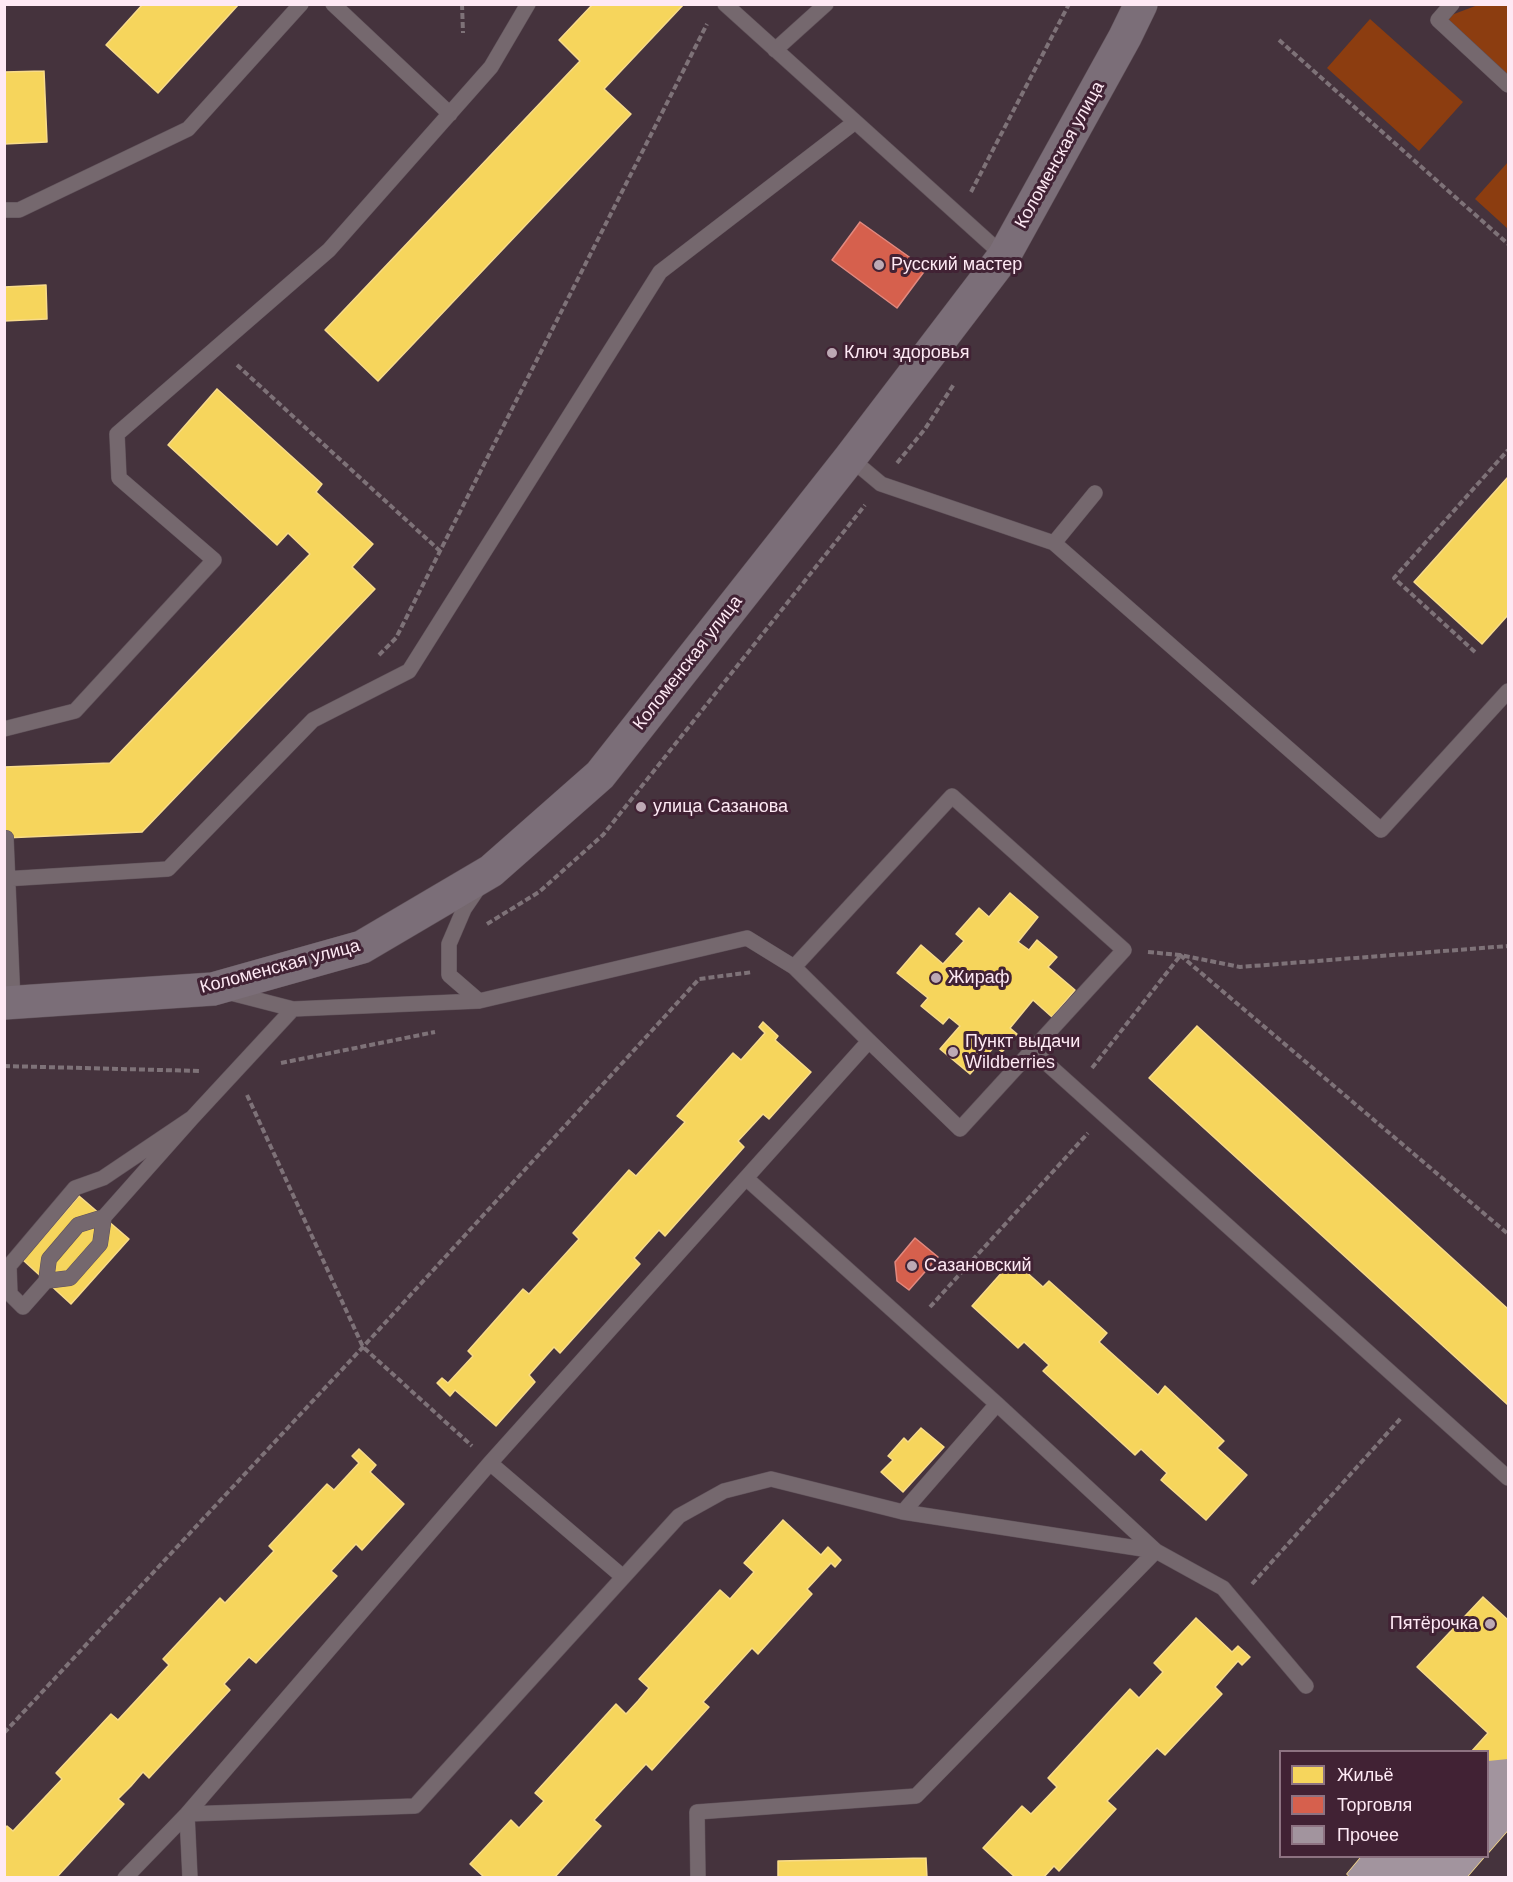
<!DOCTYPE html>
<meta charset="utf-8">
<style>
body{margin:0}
#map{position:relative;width:1513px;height:1882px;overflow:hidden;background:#45333d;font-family:Helvetica,sans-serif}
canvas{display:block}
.frame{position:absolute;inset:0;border:6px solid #fee9f4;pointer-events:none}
.legend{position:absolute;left:1279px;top:1750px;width:210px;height:108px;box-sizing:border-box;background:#412234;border:2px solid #8d7281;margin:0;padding:8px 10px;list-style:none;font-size:18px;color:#fee9f4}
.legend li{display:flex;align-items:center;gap:12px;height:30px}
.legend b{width:30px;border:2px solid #8d7281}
</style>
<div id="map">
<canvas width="1513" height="1882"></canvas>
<div class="frame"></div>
<ul class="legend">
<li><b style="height:16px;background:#f6d55c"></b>Жильё</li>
<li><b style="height:16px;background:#d6604d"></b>Торговля</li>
<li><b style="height:16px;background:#a2949e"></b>Прочее</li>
</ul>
</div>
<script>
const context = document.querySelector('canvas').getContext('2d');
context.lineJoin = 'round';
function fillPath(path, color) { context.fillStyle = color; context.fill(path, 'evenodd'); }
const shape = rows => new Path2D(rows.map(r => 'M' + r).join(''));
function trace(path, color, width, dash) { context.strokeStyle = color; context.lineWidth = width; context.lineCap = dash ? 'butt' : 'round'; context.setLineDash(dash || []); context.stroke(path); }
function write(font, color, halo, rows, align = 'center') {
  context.font = font + ' Helvetica,sans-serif'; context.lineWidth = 6; context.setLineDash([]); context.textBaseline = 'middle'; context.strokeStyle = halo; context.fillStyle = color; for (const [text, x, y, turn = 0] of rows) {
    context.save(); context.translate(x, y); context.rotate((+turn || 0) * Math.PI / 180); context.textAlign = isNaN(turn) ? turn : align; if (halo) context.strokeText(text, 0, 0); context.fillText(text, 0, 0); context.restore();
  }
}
fillPath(shape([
 [1478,5,1508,5,1508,85,1438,20],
 [1370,19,1463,102,1419,151,1327,68],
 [1508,162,1508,229,1475,199]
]), '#8c3d10');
const homes = shape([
 [143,4,239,4,158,93,106,45,143,4],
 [593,4,684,4,604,89,631,114,378,381,325,330,580,61,559,40,593,4],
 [44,71,47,142,4,144,4,72,44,71],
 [46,285,47,319,4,321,4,287,46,285],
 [217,389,322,484,316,492,373,544,352,567,375,589,142,832,4,838,4,767,110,763,310,554,288,533,277,545,168,445,217,389],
 [1508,477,1508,615,1482,644,1414,582,1508,477],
 [1010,893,1038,917,1018,942,1029,950,1037,940,1057,957,1048,967,1075,990,1052,1017,1033,1000,1010,1028,1017,1034,1002,1052,995,1046,970,1074,940,1049,960,1026,949,1017,943,1024,921,1006,928,998,897,973,921,945,943,964,964,941,956,934,979,908,989,917,1010,893],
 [763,1022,778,1036,775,1040,811,1072,769,1119,763,1114,738,1141,744,1147,665,1236,659,1230,634,1258,640,1264,560,1353,554,1347,529,1375,535,1382,496,1426,455,1390,450,1396,437,1383,442,1378,448,1383,473,1356,468,1351,523,1289,529,1294,579,1239,573,1233,629,1170,636,1176,685,1122,677,1116,733,1053,741,1060,765,1033,759,1027,763,1022],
 [1197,1026,1508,1309,1508,1405,1149,1078,1197,1026],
 [79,1196,129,1239,71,1304,23,1260,79,1196],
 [1013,1260,1043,1287,1049,1281,1107,1333,1099,1342,1158,1395,1165,1386,1224,1441,1217,1448,1247,1475,1206,1520,1161,1480,1167,1473,1155,1462,1141,1449,1135,1455,1043,1371,1049,1365,1024,1342,1018,1348,972,1306,1013,1260],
 [921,1428,944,1447,903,1492,881,1472,893,1460,888,1456,904,1438,908,1442,921,1428],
 [359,1449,376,1465,370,1472,404,1504,362,1550,356,1544,331,1571,337,1576,256,1663,249,1657,224,1684,230,1690,149,1778,143,1772,131,1786,118,1799,124,1804,56,1878,4,1878,4,1829,7,1826,13,1831,62,1779,56,1773,111,1714,118,1720,169,1665,163,1659,220,1598,225,1603,274,1551,269,1546,327,1484,334,1490,359,1463,352,1456,359,1449],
 [783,1520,821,1555,828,1547,841,1560,835,1567,831,1563,807,1589,812,1594,758,1654,752,1648,703,1702,709,1707,652,1770,646,1764,594,1820,601,1826,554,1878,485,1878,470,1864,511,1820,519,1828,544,1801,535,1793,616,1704,626,1714,638,1701,649,1688,639,1679,720,1590,730,1599,754,1572,744,1563,783,1520],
 [1483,1597,1508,1620,1508,1830,1488,1853,1488,1752,1471,1752,1488,1733,1417,1667,1483,1597],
 [1196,1618,1232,1652,1238,1646,1250,1657,1242,1665,1238,1661,1215,1687,1222,1694,1165,1755,1157,1748,1107,1801,1116,1809,1059,1871,1054,1866,1043,1878,1016,1878,983,1848,1022,1806,1031,1814,1057,1787,1048,1778,1130,1689,1139,1698,1163,1672,1154,1663,1196,1618],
 [1362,1856,1485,1856,1466,1878,1351,1878,1347,1874,1362,1856],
 [926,1858,927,1878,778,1878,778,1861,926,1858]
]);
fillPath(homes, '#f6d55c');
trace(homes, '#f8db8a', 1.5);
const shops = shape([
 [860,222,926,269,897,308,832,260,860,222],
 [915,1238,938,1257,909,1290,897,1281,895,1262,915,1238]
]);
fillPath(shops, '#d6604d');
trace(shops, '#e2897f', 1.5);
fillPath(shape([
 [1508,1759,1508,1830,1488,1853,1488,1761],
 [1362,1856,1485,1856,1466,1878,1351,1878,1347,1874]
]), '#a2949e');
const service = shape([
 [333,4,450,114],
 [725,4,1004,256],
 [1452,4,1438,20,1508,85],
 [775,50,826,4],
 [4,210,19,210,188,129,301,4],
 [850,458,881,484,1054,543,1381,830,1508,691],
 [1054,543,1095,493],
 [4,729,75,711,214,560,119,478,117,434,329,250,491,67,528,4],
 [6,838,13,1003],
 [4,879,168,869,313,720,409,671,660,272,855,122],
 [794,967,952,796,1124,950,960,1129,869,1041],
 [479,1001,449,975,449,944,464,909,479,887],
 [1033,1051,1508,1478],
 [192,1118,103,1178,75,1188,9,1266,10,1294,23,1307,46,1281,49,1259,78,1225,104,1217,192,1118,293,1009],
 [747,1179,997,1404,1156,1551,1223,1588,1306,1686],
 [46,1281,70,1278,100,1244,104,1217],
 [490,1463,623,1577],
 [903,1512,997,1404],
 [125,1878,187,1814,490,1463,869,1041,794,967,747,938,479,1001,293,1009,227,992],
 [190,1878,187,1814,415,1806,679,1516,724,1491,771,1479,903,1512,1156,1551],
 [698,1878,697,1812,916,1796,1156,1551]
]);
const secondary = shape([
 [4,1003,213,989,362,947,491,871,600,775,850,458,1004,256,1125,37,1141,4]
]);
trace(service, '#60525a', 16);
trace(secondary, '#60525a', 34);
trace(shape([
 [462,4,463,33],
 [1279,40,1508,244],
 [971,192,1069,4],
 [237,365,440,551],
 [897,463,925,429,954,384],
 [1475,652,1394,578,1508,450],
 [379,655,396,638,707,24],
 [487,924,539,892,603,835,865,505],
 [1148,952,1180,955,1240,967,1508,946],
 [1180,955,1508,1234],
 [281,1063,435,1032],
 [4,1066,200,1071],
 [1092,1068,1180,956],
 [247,1095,363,1347,472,1446],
 [930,1307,1088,1133],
 [1252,1584,1401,1418],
 [4,1733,363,1347,699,979,753,972]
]), '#7e7278', 4, [6, 3]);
trace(service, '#75686e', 15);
trace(secondary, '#7b6e78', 33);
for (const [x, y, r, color] of [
 [879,265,6,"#bda9b4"],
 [832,353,6,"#bda9b4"],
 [641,807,6,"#bda9b4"],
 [936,978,6,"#bda9b4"],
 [953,1052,6,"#bda9b4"],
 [912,1266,6,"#bda9b4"],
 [1490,1624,6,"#bda9b4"]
]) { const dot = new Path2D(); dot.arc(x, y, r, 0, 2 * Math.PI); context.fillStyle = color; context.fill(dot); trace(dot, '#412234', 2); }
write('18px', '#fee9f4', '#412234', [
 ["Коломенская улица",1060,155,-61],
 ["Коломенская улица",688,663,-52],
 ["Коломенская улица",280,967,-15]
]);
write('18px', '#fee9f4', '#412234', [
 ["Русский мастер",891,265],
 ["Ключ здоровья",844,353],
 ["улица Сазанова",653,807],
 ["Жираф",948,978],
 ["Пункт выдачи",965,1042],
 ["Wildberries",965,1063],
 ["Сазановский",924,1266],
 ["Пятёрочка",1478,1624,"right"]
], 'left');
</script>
